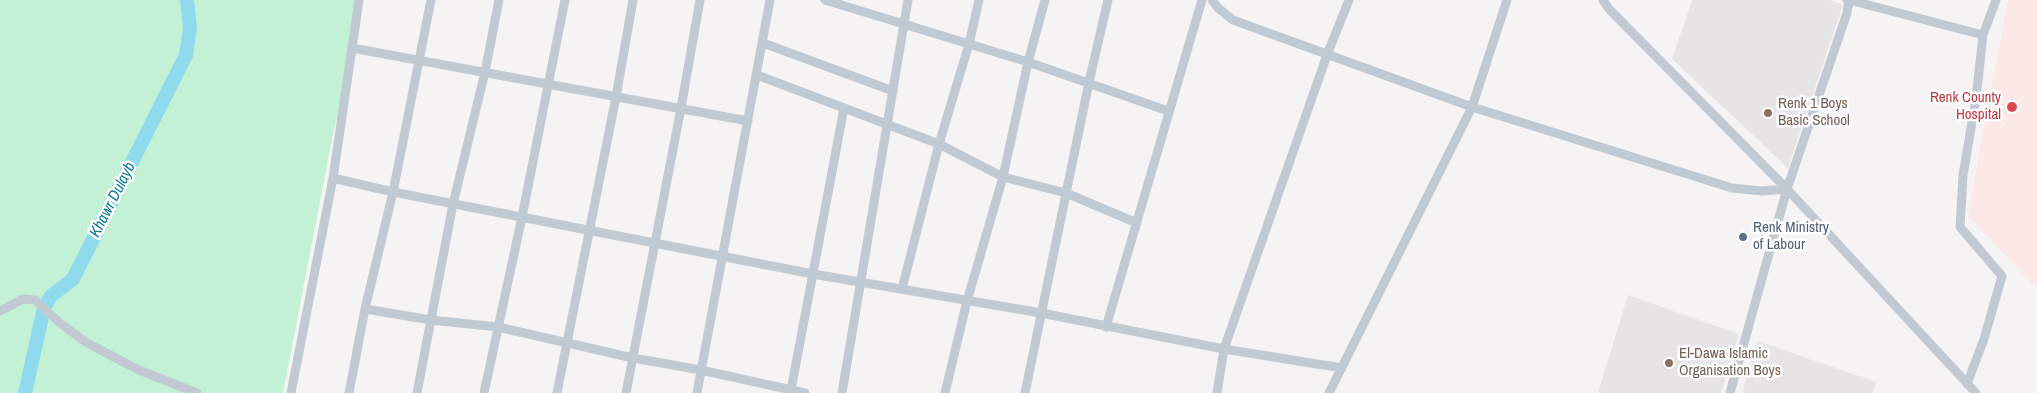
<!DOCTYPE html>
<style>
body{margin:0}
canvas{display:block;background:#f5f3f3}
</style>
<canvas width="2037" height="393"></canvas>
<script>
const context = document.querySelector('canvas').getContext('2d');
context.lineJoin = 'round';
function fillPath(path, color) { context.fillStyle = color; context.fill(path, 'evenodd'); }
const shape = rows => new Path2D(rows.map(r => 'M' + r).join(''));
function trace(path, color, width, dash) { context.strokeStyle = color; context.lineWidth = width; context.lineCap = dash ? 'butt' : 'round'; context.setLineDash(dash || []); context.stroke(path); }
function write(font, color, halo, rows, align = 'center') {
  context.font = font + ' "Archivo Narrow",sans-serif'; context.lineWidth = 5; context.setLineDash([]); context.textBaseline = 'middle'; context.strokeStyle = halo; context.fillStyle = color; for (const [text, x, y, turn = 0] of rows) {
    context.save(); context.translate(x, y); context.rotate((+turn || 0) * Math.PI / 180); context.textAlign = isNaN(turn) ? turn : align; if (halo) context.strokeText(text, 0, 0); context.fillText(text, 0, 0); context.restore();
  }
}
fillPath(shape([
 [1689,0,1830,0,1843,5,1788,168,1672,59,1692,1],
 [1628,295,1739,334,1721,393,1598,393],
 [1758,341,1876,382,1873,393,1742,393]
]), '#e6e4e5');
fillPath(shape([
 [2008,0,2037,0,2037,289,1968,215]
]), '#fce8e6');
fillPath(shape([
 [0,0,362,0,331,144,283,393,0,393]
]), '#c3f1d5');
trace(shape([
 [25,393,44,308,51,296,73,279,186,55,190,28,187,0]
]), '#90daee', 14);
trace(shape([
 [825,0,1028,62,1168,111],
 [1212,0,1218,8,1233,20,1472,107,1732,188,1762,191,1787,189],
 [1603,0,1609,9,1787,189,1976,393],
 [1849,0,1983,35],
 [763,43,893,91],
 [352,48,748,121],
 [757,75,939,144,1003,177,1066,193,1137,223],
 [333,178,393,192,813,274,1041,313,1224,349,1342,368],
 [902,289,939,144,969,44,979,0],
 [365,309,431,320,498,327,633,358,701,370,805,393],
 [0,311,23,299,35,300,60,323,87,343,139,370,197,393],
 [1106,327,1202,0],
 [1967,384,1984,339,2002,276,1960,227,1963,175,1976,99,1983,35,1996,0],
 [791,390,844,108],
 [291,393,333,178,359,0],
 [349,393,365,309,393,192,431,0],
 [417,393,453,204,485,72,499,0],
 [484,393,522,217,565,0],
 [557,393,616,97,633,0],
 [626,393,681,108,700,0],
 [697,393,770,0],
 [842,393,908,0],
 [945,393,967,301,1003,177,1028,62,1045,0],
 [1025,393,1089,82,1108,0],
 [1217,393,1224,349,1327,55,1349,0],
 [1329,393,1472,107,1507,0],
 [1730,393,1787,189,1847,13,1849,1,1847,0]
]), '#c1cad2', 9);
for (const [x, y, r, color] of [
 [2012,107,6,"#e0444e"],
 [1768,113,5,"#8d6e63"],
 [1743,237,5,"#5c6f8a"],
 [1669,363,5,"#8d6e63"]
]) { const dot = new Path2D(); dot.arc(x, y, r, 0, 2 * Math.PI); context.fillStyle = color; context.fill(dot); trace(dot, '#fff', 2); }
write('15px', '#be3a42', '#fff', [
 ["Renk County",2001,98],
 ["Hospital",2001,115]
], 'right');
write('15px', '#785e54', '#fff', [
 ["Renk 1 Boys",1778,104],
 ["Basic School",1778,121],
 ["El-Dawa Islamic",1679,354],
 ["Organisation Boys",1679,371]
], 'left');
write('15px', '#4e5e75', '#fff', [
 ["Renk Ministry",1753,228],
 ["of Labour",1753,245]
], 'left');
write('italic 16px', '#0c7c9b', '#fff', [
 ["Khawr Dulayb",113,200,-63]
]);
</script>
